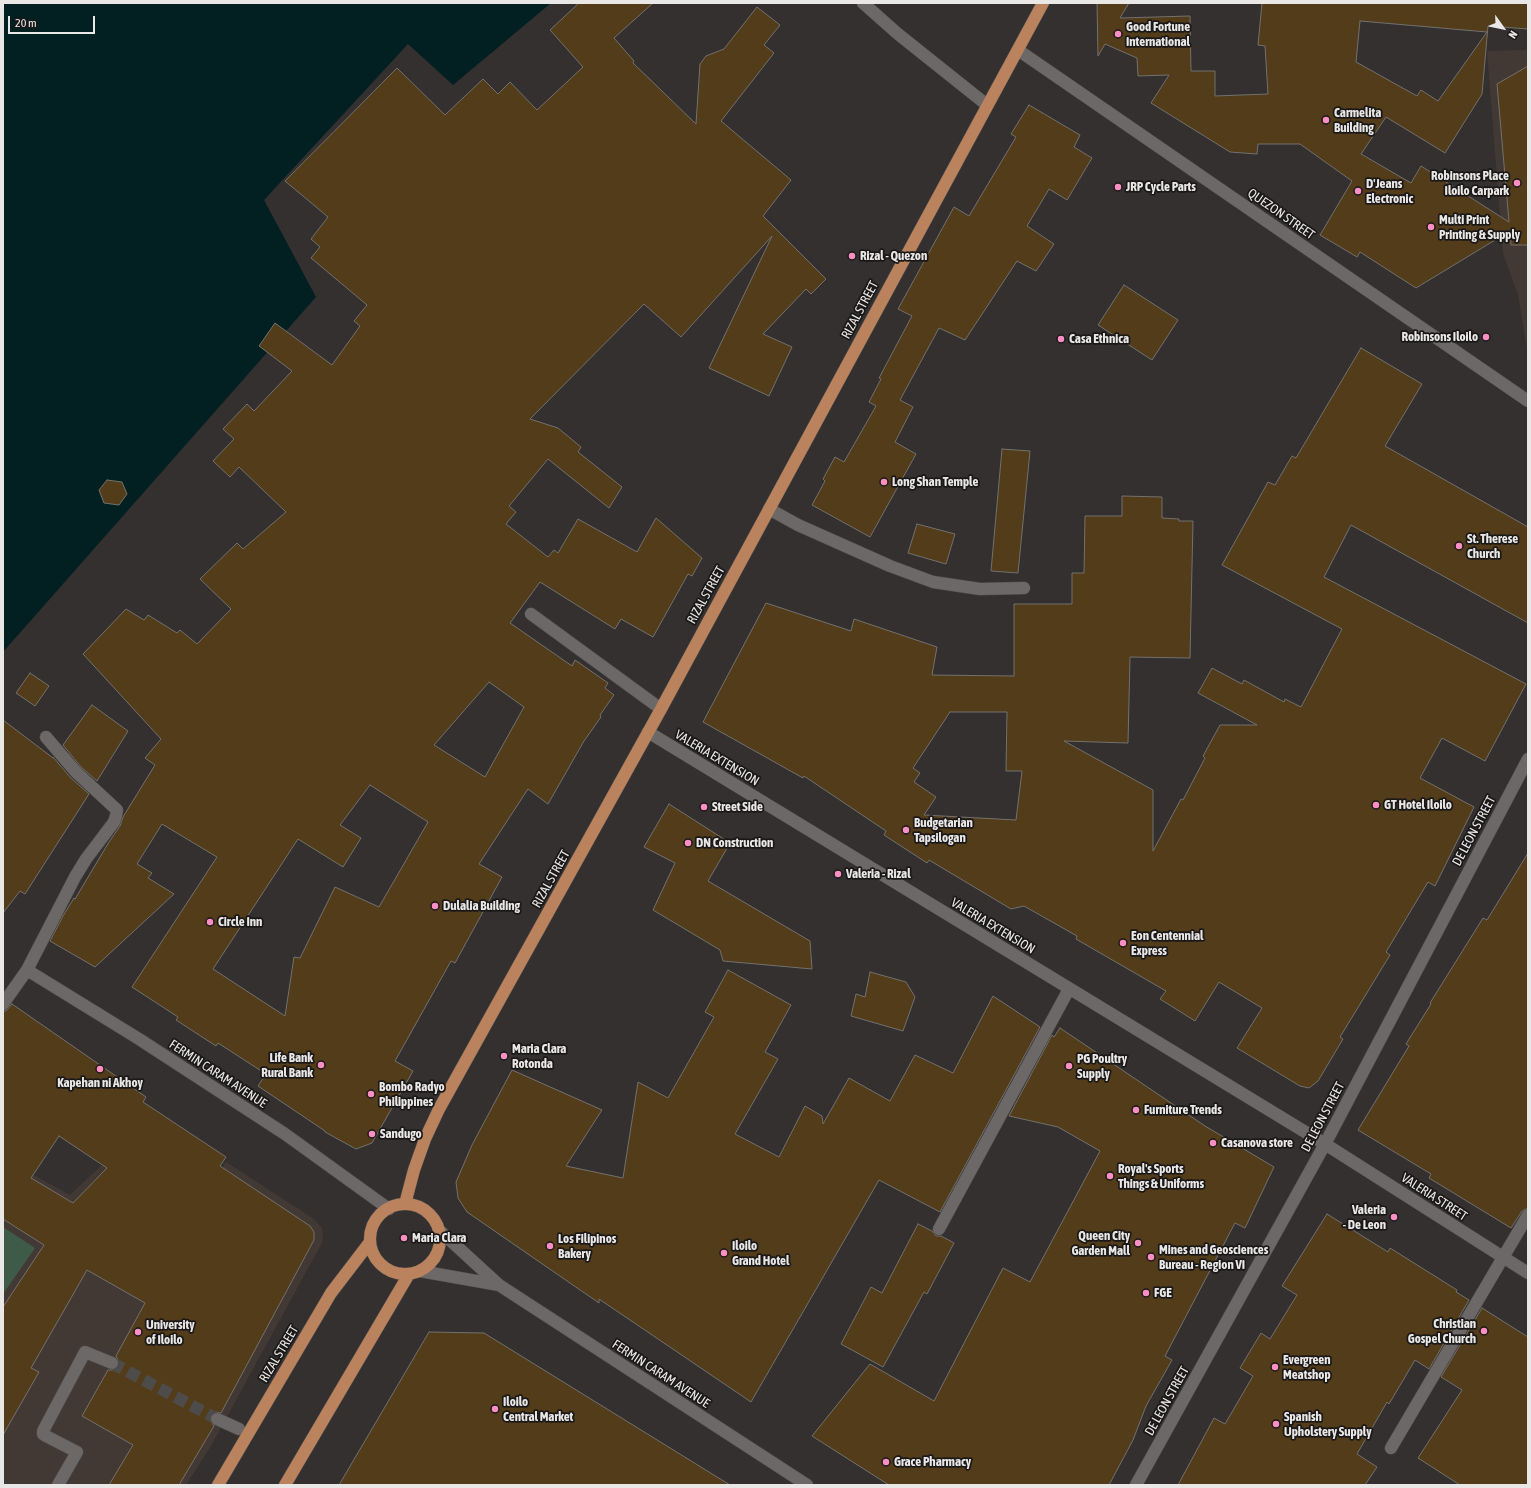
<!DOCTYPE html>
<style>
body{margin:0}
#map{position:relative;width:1531px;height:1488px;overflow:hidden;background:#33302f;font-family:"Asap Condensed",sans-serif}
canvas{display:block}
.frame{position:absolute;inset:0;border:4px solid #eae8e7;pointer-events:none}
.north{position:absolute;left:1483px;top:8px;width:40px;height:40px;-webkit-text-stroke:3px #1a1818;paint-order:stroke;rotate:123deg;font-size:11px;font-weight:700;line-height:16px;text-align:center;color:#eae8e7}
.north::after{content:'';display:block;margin:auto;width:14px;height:18px;background:#eae8e7;clip-path:polygon(50% 0,100% 100%,50% 72%,0 100%)}
.scale{position:absolute;left:8px;top:16px;width:87px;height:18px;box-sizing:border-box;border:2px solid #eae8e7;border-top:0;padding-left:5px;font-size:12px;line-height:14px;white-space:nowrap;color:#eae8e7;-webkit-text-stroke:3px #1a1818;paint-order:stroke}
</style>
<div id="map">
<canvas width="1531" height="1488"></canvas>
<div class="frame"></div>
<div class="north">N</div>
<div class="scale">20 m</div>
</div>
<script>
const context = document.querySelector('canvas').getContext('2d');
context.lineJoin = 'round';
function fillPath(path, color) { context.fillStyle = color; context.fill(path, 'evenodd'); }
const shape = rows => new Path2D(rows.map(r => 'M' + r).join(''));
function trace(path, color, width, dash) { context.strokeStyle = color; context.lineWidth = width; context.lineCap = dash ? 'butt' : 'round'; context.setLineDash(dash || []); context.stroke(path); }
function write(font, color, halo, rows, align = 'center') {
  context.font = font + ' "Asap Condensed",sans-serif'; context.lineWidth = 3.5; context.setLineDash([]); context.textBaseline = 'middle'; context.strokeStyle = halo; context.fillStyle = color; for (const [text, x, y, turn = 0] of rows) {
    context.save(); context.translate(x, y); context.rotate((+turn || 0) * Math.PI / 180); context.textAlign = isNaN(turn) ? turn : align; if (halo) context.strokeText(text, 0, 0); context.fillText(text, 0, 0); context.restore();
  }
}
fillPath(shape([
 [1528,50,1528,355,1518,295,1503,253,1487,51],
 [3,1158,70,1195,102,1165,190,1217,226,1162,314,1219,322,1228,323,1241,211,1446,186,1485,3,1485]
]), '#423935');
fillPath(shape([
 [3,1227,35,1248,3,1294]
]), '#3d5b46');
fillPath(shape([
 [3,3,551,3,453,85,408,44,264,200,316,297,3,652]
]), '#022021');
const building = shape([
 [579,3,653,3,614,38,634,61,633,63,696,124,700,64,706,56,724,49,757,7,780,25,764,45,774,53,721,121,791,180,763,216,826,279,811,294,806,289,763,334,792,347,769,396,709,368,772,236,681,337,644,304,530,419,558,428,581,447,578,452,622,487,609,508,548,459,509,506,516,512,506,524,548,557,554,550,558,553,578,519,637,552,656,518,702,558,692,576,688,574,653,637,621,619,615,629,540,582,510,623,572,666,575,660,608,683,605,688,614,695,600,715,601,717,584,741,548,804,528,789,479,864,502,877,455,963,451,961,395,1061,413,1071,372,1143,356,1149,325,1132,325,1131,258,1086,266,1074,218,1043,216,1046,176,1020,178,1017,132,987,217,857,162,824,137,864,152,873,148,878,174,894,95,967,50,941,63,916,74,898,75,899,109,842,120,826,123,817,155,765,145,758,161,739,83,654,126,609,144,620,148,615,177,633,180,630,197,644,231,609,200,579,237,543,243,549,286,512,239,467,230,477,213,461,234,439,223,429,247,404,254,411,292,371,259,346,275,323,332,365,360,326,354,321,367,305,311,258,320,247,311,239,328,217,285,181,397,68,445,115,483,79,498,94,510,82,537,110,583,67,550,30,579,3],
 [489,682,524,707,485,777,434,745,489,682],
 [370,785,428,822,379,907,335,887,300,958,294,957,285,1016,213,969,298,839,343,867,361,838,340,825,370,785],
 [1097,3,1129,3,1120,18,1190,16,1191,71,1215,71,1215,96,1268,94,1265,46,1258,45,1262,3,1528,3,1528,29,1488,26,1482,94,1445,153,1386,117,1361,154,1411,183,1421,166,1509,222,1497,84,1528,66,1528,245,1511,245,1510,231,1416,288,1360,252,1357,257,1320,235,1352,181,1300,144,1258,144,1257,154,1230,152,1151,103,1169,75,1138,76,1137,58,1105,44,1098,56,1097,3],
 [1360,21,1487,32,1438,101,1421,90,1417,96,1356,62,1360,21],
 [1029,105,1080,135,1074,147,1092,158,1067,200,1049,189,1027,226,1054,244,1036,271,1017,261,965,340,939,328,900,400,913,407,895,442,916,454,870,537,812,505,825,481,823,479,835,457,844,462,876,406,869,402,881,379,879,378,912,316,898,309,954,207,969,216,1016,137,1011,134,1029,105],
 [1124,285,1178,320,1152,360,1098,325,1124,285],
 [1361,348,1422,384,1385,446,1528,527,1528,623,1351,525,1324,577,1526,684,1485,761,1442,738,1420,778,1474,807,1435,886,1428,882,1386,952,1390,955,1340,1037,1343,1039,1318,1081,1309,1088,1300,1086,1237,1048,1262,1008,1219,982,1195,1021,1160,999,1166,991,1076,939,1077,936,1024,906,1011,909,929,860,927,863,884,835,886,831,804,776,803,778,703,722,766,603,851,631,854,619,937,647,932,675,1014,676,1014,604,1072,604,1072,573,1084,573,1085,516,1122,516,1122,496,1162,497,1162,518,1179,519,1179,521,1193,521,1190,658,1130,657,1128,743,1064,741,1153,790,1153,851,1181,799,1183,800,1205,758,1203,756,1220,725,1257,725,1198,693,1212,668,1242,684,1244,680,1284,702,1285,699,1301,707,1342,629,1222,565,1268,482,1275,485,1292,456,1296,458,1361,348],
 [950,712,1007,712,1006,771,1022,771,1016,820,924,815,936,797,914,782,920,773,913,768,950,712],
 [1002,449,1030,451,1018,573,991,571,1002,449],
 [107,480,122,482,127,494,119,505,104,503,99,490,107,480],
 [917,524,955,534,946,564,908,553,917,524],
 [30,673,49,686,35,706,16,693,30,673],
 [92,705,128,731,97,781,81,767,63,745,92,705],
 [3,720,53,758,53,757,70,777,89,794,25,894,20,891,3,913,3,720],
 [669,804,730,843,708,881,810,941,812,969,723,961,720,950,653,910,675,863,644,847,669,804],
 [1528,853,1528,1208,1522,1211,1511,1228,1429,1178,1431,1174,1358,1130,1409,1046,1406,1044,1431,1004,1430,1003,1483,918,1487,920,1528,853],
 [728,970,791,1005,765,1052,778,1059,735,1134,779,1157,805,1106,822,1116,823,1124,849,1078,890,1101,915,1055,953,1073,993,996,1040,1027,940,1212,879,1180,751,1402,599,1299,599,1303,467,1212,458,1198,456,1182,472,1145,512,1070,602,1110,566,1166,623,1178,638,1082,668,1098,714,1017,705,1012,728,970],
 [870,972,906,982,915,997,903,1031,851,1016,856,994,865,997,870,972],
 [12,1004,146,1097,143,1102,226,1157,220,1166,310,1226,314,1232,314,1240,221,1413,216,1412,210,1416,210,1420,214,1426,179,1485,109,1485,133,1445,82,1416,108,1370,113,1370,119,1366,119,1362,116,1356,145,1303,87,1270,31,1368,39,1372,3,1435,3,1307,44,1245,3,1219,3,1011,6,1011,12,1004],
 [59,1136,107,1168,73,1203,31,1178,59,1136],
 [1060,1028,1205,1126,1274,1167,1245,1228,1235,1223,1165,1356,1172,1360,1146,1406,1133,1440,1109,1485,889,1485,812,1436,870,1364,934,1401,1003,1268,1030,1282,1100,1151,1058,1127,1009,1116,1052,1035,1054,1037,1060,1028],
 [1327,1214,1388,1252,1390,1248,1457,1290,1456,1292,1469,1300,1429,1369,1415,1360,1389,1404,1387,1402,1357,1454,1377,1467,1365,1485,1178,1485,1214,1418,1225,1424,1253,1376,1240,1368,1261,1333,1270,1339,1297,1295,1282,1286,1327,1214],
 [918,1224,932,1231,936,1236,941,1236,954,1243,927,1294,924,1292,883,1367,841,1344,871,1287,882,1293,918,1224],
 [1482,1308,1528,1337,1528,1485,1460,1485,1418,1458,1462,1390,1441,1377,1482,1308],
 [429,1332,484,1333,730,1485,339,1485,429,1332]
]);
fillPath(building, '#523c19');
trace(building, '#73716f', 1);
trace(shape([
 [112,1363,217,1419]
]), '#4e4c4b', 12, [12, 6]);
const minor = shape([
 [863,3,898,34,987,105],
 [1018,50,1528,401],
 [769,509,798,525,890,566,933,582,980,589,1024,588],
 [531,614,661,709],
 [648,732,1325,1144,1528,1273],
 [27,970,139,1039,285,1134,389,1209],
 [3,1004,27,970,75,877,86,859,114,822,116,816,117,810,76,772,46,737],
 [939,1229,1069,989],
 [439,1230,499,1285,807,1485],
 [420,1271,499,1285],
 [217,1419,239,1429],
 [1391,1448,1528,1215],
 [58,1485,77,1452,46,1436,43,1434,43,1431,85,1352,112,1363],
 [1136,1485,1325,1144,1528,759]
]);
const major = shape([
 [405,1204,414,1170,425,1139,439,1109,661,709,1043,3],
 '370 1239a35 35 0 1 1 70 0a35 35 0 1 1-70 0Z',
 [218,1485,331,1293,370,1242],
 [285,1485,409,1274]
]);
trace(minor, '#504e4d', 13);
trace(major, '#504e4d', 13);
trace(minor, '#6b6867', 12);
trace(major, '#ba835d', 12);
for (const [x, y, r, color] of [
 [1118,34,4,"#fc8fc2"],
 [1326,120,4,"#fc8fc2"],
 [1517,183,4,"#fc8fc2"],
 [1118,187,4,"#fc8fc2"],
 [1358,191,4,"#fc8fc2"],
 [1431,227,4,"#fc8fc2"],
 [852,256,4,"#fc8fc2"],
 [1486,337,4,"#fc8fc2"],
 [1061,339,4,"#fc8fc2"],
 [884,482,4,"#fc8fc2"],
 [1459,546,4,"#fc8fc2"],
 [1376,805,4,"#fc8fc2"],
 [704,807,4,"#fc8fc2"],
 [906,830,4,"#fc8fc2"],
 [688,843,4,"#fc8fc2"],
 [838,874,4,"#fc8fc2"],
 [435,906,4,"#fc8fc2"],
 [210,922,4,"#fc8fc2"],
 [1123,943,4,"#fc8fc2"],
 [504,1056,4,"#fc8fc2"],
 [321,1065,4,"#fc8fc2"],
 [1069,1066,4,"#fc8fc2"],
 [100,1069,4,"#fc8fc2"],
 [371,1094,4,"#fc8fc2"],
 [1136,1110,4,"#fc8fc2"],
 [372,1134,4,"#fc8fc2"],
 [1213,1143,4,"#fc8fc2"],
 [1110,1176,4,"#fc8fc2"],
 [1394,1217,4,"#fc8fc2"],
 [404,1238,4,"#fc8fc2"],
 [1138,1243,4,"#fc8fc2"],
 [550,1246,4,"#fc8fc2"],
 [724,1253,4,"#fc8fc2"],
 [1151,1257,4,"#fc8fc2"],
 [1146,1293,4,"#fc8fc2"],
 [1484,1331,4,"#fc8fc2"],
 [138,1332,4,"#fc8fc2"],
 [1275,1367,4,"#fc8fc2"],
 [495,1409,4,"#fc8fc2"],
 [1276,1424,4,"#fc8fc2"],
 [886,1462,4,"#fc8fc2"]
]) { const dot = new Path2D(); dot.arc(x, y, r, 0, 2 * Math.PI); context.fillStyle = color; context.fill(dot); trace(dot, '#1a1818', 1.5); }
write('bold 13px', '#eae8e7', '#1a1818', [
 ["Good Fortune",1126,27],
 ["International",1126,42],
 ["Carmelita",1334,113],
 ["Building",1334,128],
 ["Robinsons Place",1509,176,"right"],
 ["Iloilo Carpark",1509,191,"right"],
 ["D'Jeans",1366,184],
 ["Electronic",1366,199],
 ["JRP Cycle Parts",1126,187],
 ["Multi Print",1439,220],
 ["Printing & Supply",1439,235],
 ["Rizal - Quezon",860,256],
 ["Robinsons Iloilo",1478,337,"right"],
 ["Casa Ethnica",1069,339],
 ["Long Shan Temple",892,482],
 ["St. Therese",1467,539],
 ["Church",1467,554],
 ["GT Hotel Iloilo",1384,805],
 ["Street Side",712,807],
 ["Budgetarian",914,823],
 ["Tapsilogan",914,838],
 ["DN Construction",696,843],
 ["Valeria - Rizal",846,874],
 ["Dulalia Building",443,906],
 ["Circle Inn",218,922],
 ["Eon Centennial",1131,936],
 ["Express",1131,951],
 ["Maria Clara",512,1049],
 ["Rotonda",512,1064],
 ["Life Bank",313,1058,"right"],
 ["Rural Bank",313,1073,"right"],
 ["PG Poultry",1077,1059],
 ["Supply",1077,1074],
 ["Kapehan ni Akhoy",100,1083,"center"],
 ["Bombo Radyo",379,1087],
 ["Philippines",379,1102],
 ["Furniture Trends",1144,1110],
 ["Sandugo",380,1134],
 ["Casanova store",1221,1143],
 ["Royal's Sports",1118,1169],
 ["Things & Uniforms",1118,1184],
 ["Valeria",1386,1210,"right"],
 ["- De Leon",1386,1225,"right"],
 ["Queen City",1130,1236,"right"],
 ["Garden Mall",1130,1251,"right"],
 ["Maria Clara",412,1238],
 ["Los Filipinos",558,1239],
 ["Bakery",558,1254],
 ["Iloilo",732,1246],
 ["Grand Hotel",732,1261],
 ["Mines and Geosciences",1159,1250],
 ["Bureau - Region VI",1159,1265],
 ["FGE",1154,1293],
 ["Christian",1476,1324,"right"],
 ["Gospel Church",1476,1339,"right"],
 ["University",146,1325],
 ["of Iloilo",146,1340],
 ["Evergreen",1283,1360],
 ["Meatshop",1283,1375],
 ["Iloilo",503,1402],
 ["Central Market",503,1417],
 ["Spanish",1284,1417],
 ["Upholstery Supply",1284,1432],
 ["Grace Pharmacy",894,1462]
], 'left');
write('13px', '#eae8e7', '#1a1818', [
 ["QUEZON STREET",1281,214,35],
 ["RIZAL STREET",860,310,-62],
 ["RIZAL STREET",706,595,-61],
 ["VALERIA EXTENSION",717,758,31],
 ["DE LEON STREET",1474,831,-62],
 ["RIZAL STREET",551,879,-61],
 ["VALERIA EXTENSION",993,926,31],
 ["FERMIN CARAM AVENUE",218,1074,33],
 ["DE LEON STREET",1323,1117,-62],
 ["VALERIA STREET",1434,1197,33],
 ["RIZAL STREET",279,1354,-59],
 ["FERMIN CARAM AVENUE",661,1374,33],
 ["DE LEON STREET",1167,1401,-61]
]);
</script>
